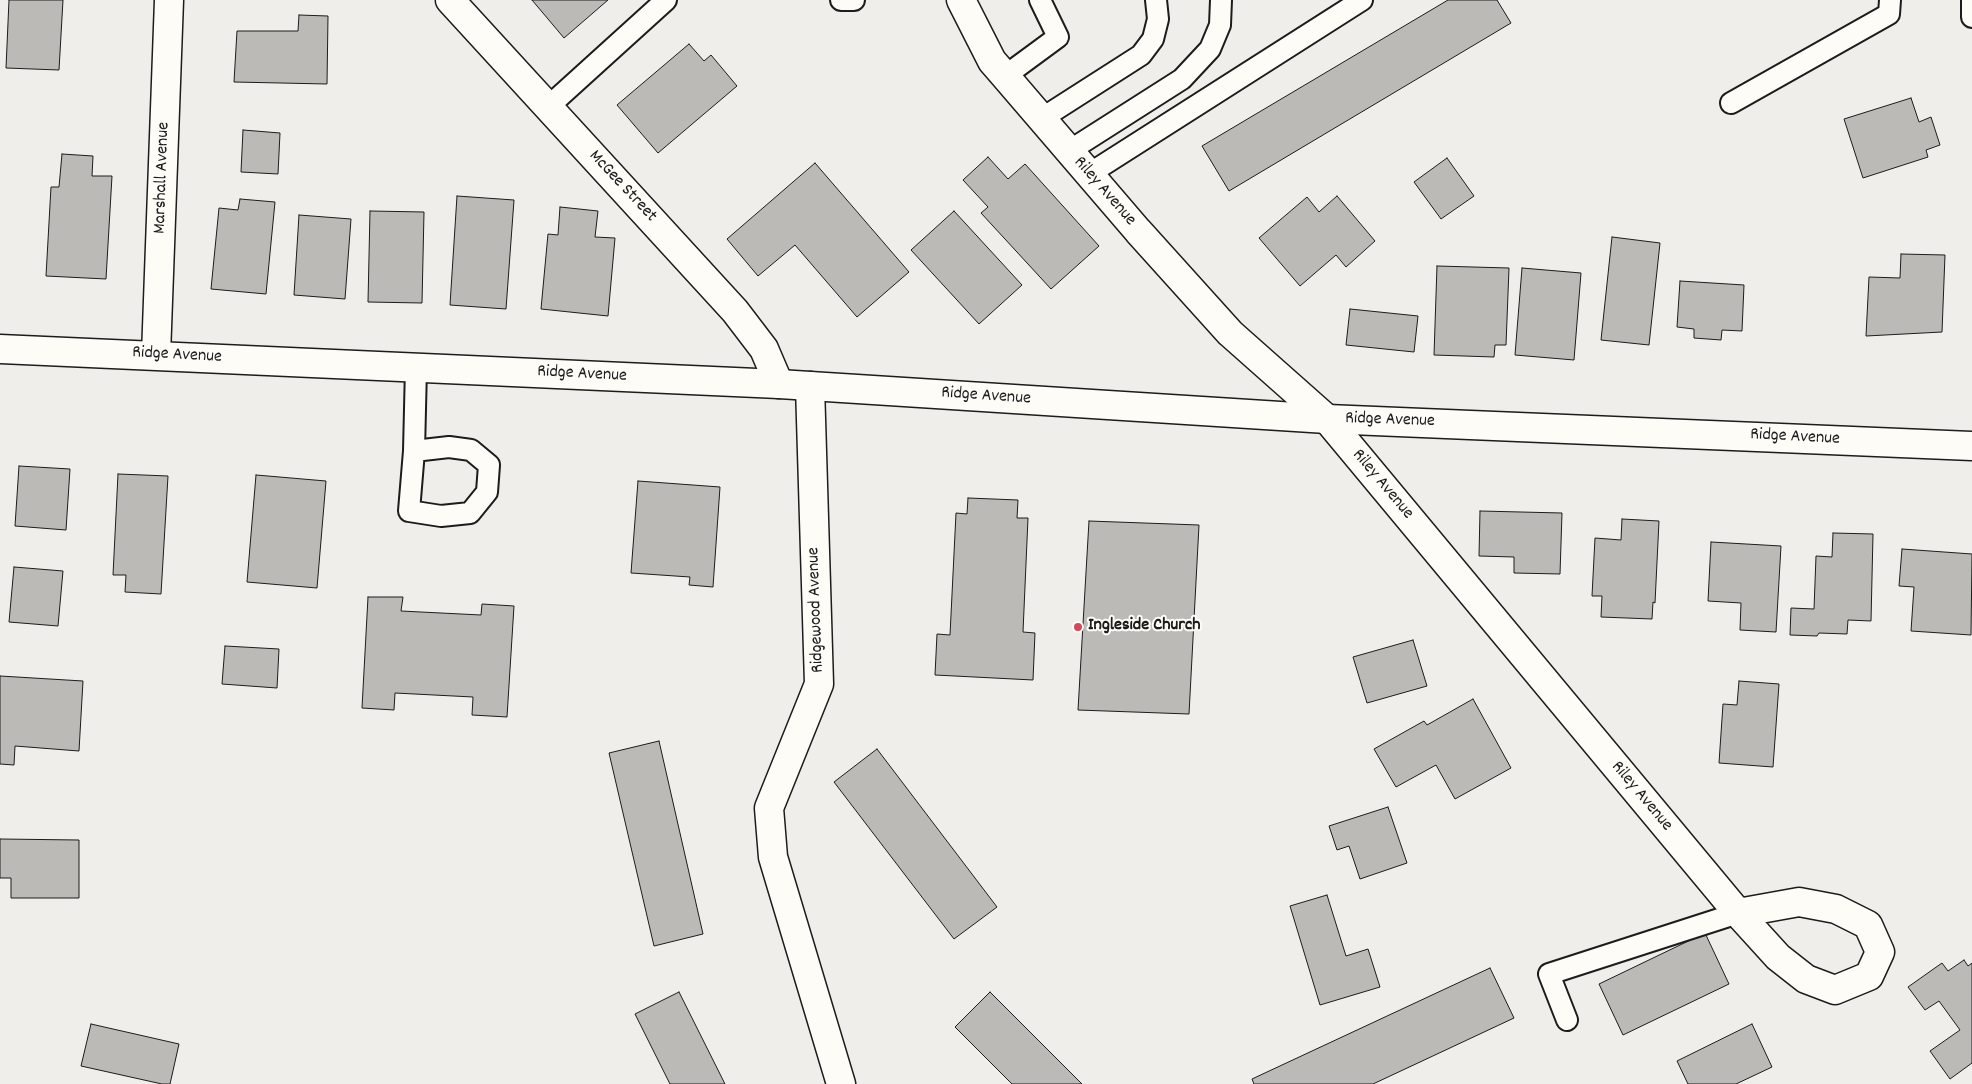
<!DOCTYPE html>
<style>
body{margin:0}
canvas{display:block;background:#f0eeea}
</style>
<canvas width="1972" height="1084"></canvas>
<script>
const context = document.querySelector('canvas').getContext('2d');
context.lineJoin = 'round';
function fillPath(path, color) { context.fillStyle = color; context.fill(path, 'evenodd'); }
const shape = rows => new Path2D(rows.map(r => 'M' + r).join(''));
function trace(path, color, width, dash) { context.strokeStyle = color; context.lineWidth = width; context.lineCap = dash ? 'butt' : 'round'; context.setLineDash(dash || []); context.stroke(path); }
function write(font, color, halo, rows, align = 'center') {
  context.font = font + ' Dekko,sans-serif'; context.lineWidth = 4; context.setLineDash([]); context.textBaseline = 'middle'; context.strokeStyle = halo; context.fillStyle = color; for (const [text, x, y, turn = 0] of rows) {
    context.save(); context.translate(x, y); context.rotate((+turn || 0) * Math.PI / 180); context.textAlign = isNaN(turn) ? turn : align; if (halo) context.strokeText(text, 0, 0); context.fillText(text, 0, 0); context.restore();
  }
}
const building = shape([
 [9,0,63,0,59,70,6,68,9,0],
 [532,0,608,0,564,38,532,0],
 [1448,0,1497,0,1511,23,1229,191,1202,146,1448,0],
 [299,15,328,16,327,84,234,82,237,31,298,31,299,15],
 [689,44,704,61,711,55,737,86,658,153,617,105,689,44],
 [1911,98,1919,122,1931,117,1940,145,1926,150,1928,157,1863,178,1844,119,1911,98],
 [243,130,280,133,278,174,241,172,243,130],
 [62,154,93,156,92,176,112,176,106,279,46,276,51,187,59,187,62,154],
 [988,157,1008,179,1025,164,1099,246,1051,289,981,213,988,207,963,180,988,157],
 [1447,158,1474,196,1441,219,1414,182,1447,158],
 [815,163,909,272,857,317,795,245,758,276,727,239,815,163],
 [457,196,514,200,506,309,450,305,457,196],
 [1337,196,1375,241,1346,267,1336,255,1300,286,1259,238,1307,197,1319,212,1337,196],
 [240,199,275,202,266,294,211,289,219,208,238,210,240,199],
 [560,207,598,211,595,237,615,238,608,316,541,309,548,234,558,235,560,207],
 [370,211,424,212,422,303,368,302,370,211],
 [954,211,1022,285,979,324,911,250,954,211],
 [299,215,351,219,345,299,294,295,299,215],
 [1612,237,1660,243,1649,345,1601,340,1612,237],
 [1901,254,1945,255,1942,332,1866,336,1869,277,1900,278,1901,254],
 [1437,266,1509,268,1506,345,1495,345,1494,357,1434,355,1437,266],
 [1522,268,1581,273,1574,360,1515,355,1522,268],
 [1680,281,1744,285,1742,331,1722,330,1721,340,1694,338,1694,329,1677,327,1680,281],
 [1350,309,1418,316,1414,352,1346,345,1350,309],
 [19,466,70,469,66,530,15,526,19,466],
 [118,474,168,476,161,594,125,592,126,575,113,575,118,474],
 [256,475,326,481,317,588,247,582,256,475],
 [638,481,720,487,713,587,689,585,690,577,631,573,638,481],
 [968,498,1018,500,1017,518,1028,518,1023,632,1035,633,1033,680,935,675,937,634,950,635,956,513,967,514,968,498],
 [1480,511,1562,513,1560,574,1514,573,1514,557,1479,556,1480,511],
 [1622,519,1659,521,1655,603,1653,602,1652,619,1601,617,1602,596,1592,596,1595,538,1621,540,1622,519],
 [1089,521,1199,525,1189,714,1078,710,1089,521],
 [1833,533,1873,534,1871,621,1848,620,1847,634,1819,633,1817,636,1790,635,1791,608,1814,609,1816,556,1832,557,1833,533],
 [1711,542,1781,546,1776,632,1740,630,1741,603,1708,601,1711,542],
 [1902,549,1972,554,1971,635,1911,631,1914,587,1899,586,1902,549],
 [14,567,63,571,58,626,9,622,14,567],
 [368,597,403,597,401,611,481,615,482,604,514,606,507,717,472,715,473,697,395,693,394,710,362,708,368,597],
 [1413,640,1427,686,1367,703,1353,657,1413,640],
 [225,646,279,649,277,688,222,684,225,646],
 [0,676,83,681,79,751,15,746,14,765,0,764,0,676],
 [1739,681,1779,684,1773,767,1719,763,1723,704,1737,705,1739,681],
 [1473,699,1511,768,1455,799,1436,765,1396,787,1374,749,1424,721,1427,725,1473,699],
 [659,741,703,934,654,946,609,753,659,741],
 [877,749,997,907,954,939,834,782,877,749],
 [1388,807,1407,863,1360,879,1349,846,1337,850,1329,826,1388,807],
 [0,839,79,840,79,898,11,898,11,878,0,878,0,839],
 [1327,895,1346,956,1368,949,1380,987,1320,1005,1290,906,1327,895],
 [1705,933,1729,984,1623,1035,1599,984,1705,933],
 [1964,960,1968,966,1972,963,1972,1063,1950,1079,1930,1051,1960,1030,1939,1001,1925,1010,1908,987,1942,963,1948,971,1964,960],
 [1490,968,1514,1018,1373,1084,1254,1084,1252,1079,1490,968],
 [679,992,725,1084,670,1084,635,1014,679,992],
 [990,992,1082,1084,1012,1084,955,1027,990,992],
 [91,1024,179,1044,170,1084,162,1084,81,1066,91,1024],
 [1752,1024,1772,1067,1736,1084,1688,1084,1677,1061,1752,1024]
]);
fillPath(building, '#bbbab6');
trace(building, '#1c1c1c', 1);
const service = shape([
 [841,0,854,0],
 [1972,0,1972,17],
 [1005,76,1058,37,1040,0],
 [1731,103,1889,14,1890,0],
 [548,107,666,0],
 [1041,119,1141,55,1153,39,1158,19,1156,0],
 [1069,151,1182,79,1210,49,1220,25,1221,0],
 [1089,174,1362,0],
 [414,451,449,447,471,450,489,465,487,492,470,513,441,516,409,511,414,451,416,367],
 [1567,1020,1549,974,1738,913]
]);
const minor = shape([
 [450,0,735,311,764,349,779,384],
 [961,0,992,61,1005,76,1138,231,1230,333,1327,419,1738,913,1778,957,1806,979,1835,990,1869,976,1880,952,1868,925,1836,909,1799,902,1738,913],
 [156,355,169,0],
 [810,386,819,684,769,808,773,857,841,1084]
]);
const tertiary = shape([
 [0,349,779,384,1327,419,1972,446]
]);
trace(service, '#1c1c1c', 24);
trace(minor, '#1c1c1c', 31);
trace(tertiary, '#1c1c1c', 31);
trace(service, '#fdfcf7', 20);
trace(minor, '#fdfcf7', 28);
trace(tertiary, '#fdfcf7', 28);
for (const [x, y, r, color] of [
 [1078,627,5,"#d1495b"]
]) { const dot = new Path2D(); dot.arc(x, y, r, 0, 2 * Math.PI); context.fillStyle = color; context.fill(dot); trace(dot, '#fdfcf7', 2); }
write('18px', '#1c1c1c', '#fdfcf7', [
 ["Marshall Avenue",163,178,-88],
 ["McGee Street",622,187,47],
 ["Riley Avenue",1104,192,49],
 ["Ridge Avenue",177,356,3],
 ["Ridge Avenue",582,375,3],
 ["Ridge Avenue",986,397,4],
 ["Ridge Avenue",1390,421,2],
 ["Ridge Avenue",1795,438,3],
 ["Riley Avenue",1382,485,50],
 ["Ridgewood Avenue",817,610,-92],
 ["Riley Avenue",1641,797,50]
]);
write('bold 18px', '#1c1c1c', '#fdfcf7', [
 ["Ingleside Church",1088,627]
], 'left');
</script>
